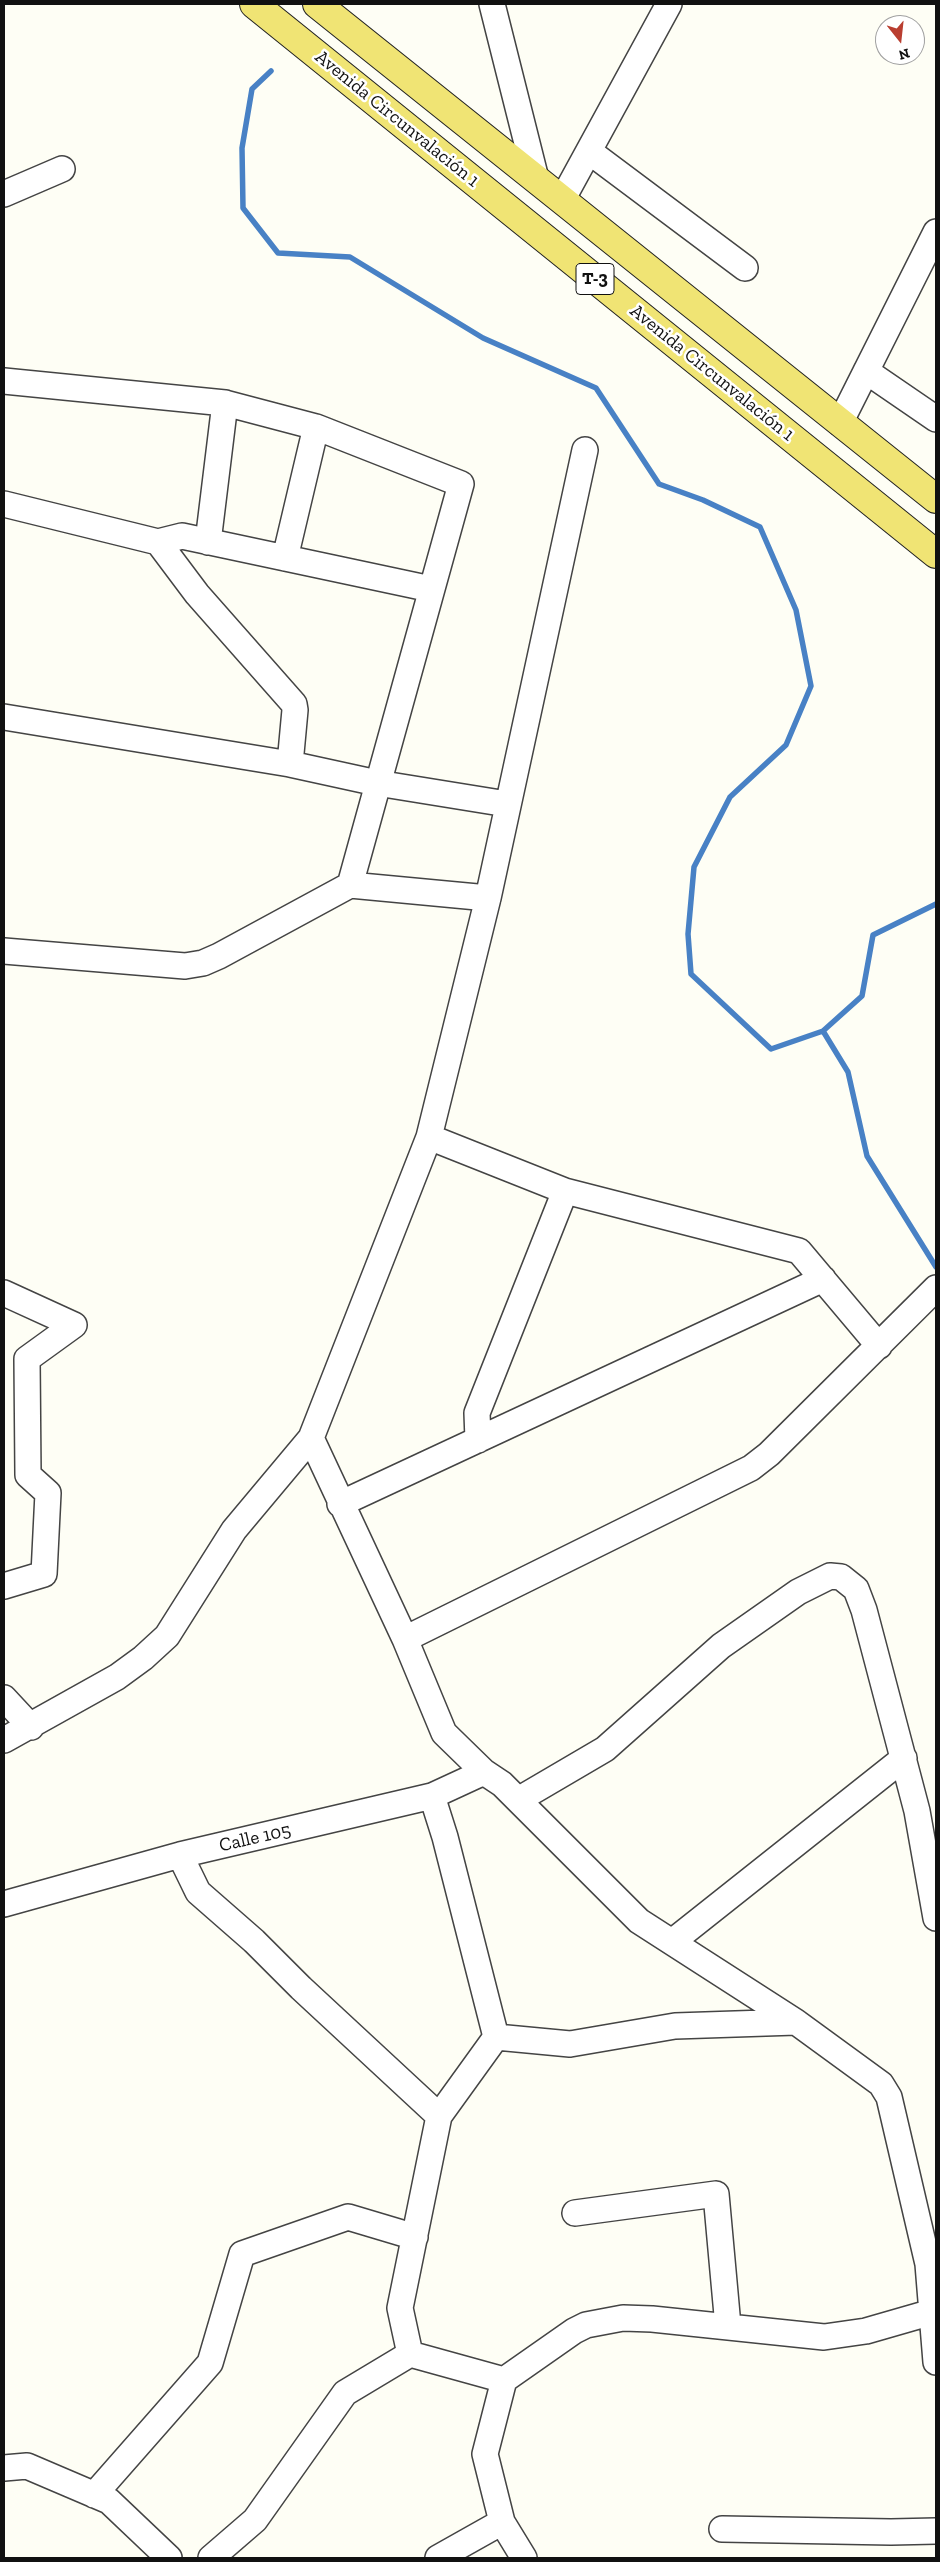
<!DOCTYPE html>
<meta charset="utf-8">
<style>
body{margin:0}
#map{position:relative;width:940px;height:2562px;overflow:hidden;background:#fefef5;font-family:"Zilla Slab",serif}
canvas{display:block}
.frame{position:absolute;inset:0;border:5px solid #111;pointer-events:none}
.north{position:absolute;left:875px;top:15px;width:50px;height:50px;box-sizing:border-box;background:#fff;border:1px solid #a0a0a0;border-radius:50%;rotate:164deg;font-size:14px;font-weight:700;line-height:20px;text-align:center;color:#111}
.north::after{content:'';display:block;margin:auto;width:18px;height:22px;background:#b93e30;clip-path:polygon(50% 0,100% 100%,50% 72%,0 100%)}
</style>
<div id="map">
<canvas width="940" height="2562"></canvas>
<div class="frame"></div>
<div class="north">N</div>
</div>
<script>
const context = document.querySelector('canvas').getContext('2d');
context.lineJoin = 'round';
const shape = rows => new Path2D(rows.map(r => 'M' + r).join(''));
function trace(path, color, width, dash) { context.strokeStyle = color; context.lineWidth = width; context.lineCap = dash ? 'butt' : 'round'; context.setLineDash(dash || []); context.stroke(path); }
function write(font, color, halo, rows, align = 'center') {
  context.font = font + ' "Zilla Slab",serif'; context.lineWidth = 5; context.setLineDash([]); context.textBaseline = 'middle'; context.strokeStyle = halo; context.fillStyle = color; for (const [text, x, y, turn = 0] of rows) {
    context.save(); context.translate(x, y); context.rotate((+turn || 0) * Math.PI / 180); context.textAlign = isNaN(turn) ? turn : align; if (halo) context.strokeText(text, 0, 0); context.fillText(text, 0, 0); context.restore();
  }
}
trace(shape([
 [271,71,252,89,242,148,243,208,278,253,350,257,483,338,596,388,659,484,703,500,760,527,796,610,811,686,786,745,730,797,694,867,688,934,691,974,771,1049,823,1031,848,1072,867,1156,936,1267],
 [823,1031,862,996,873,935,936,904]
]), '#4881c5', 5.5);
const minor = shape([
 [492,4,536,179],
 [590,152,745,268],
 [4,194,62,169],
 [562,200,669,4],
 [866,371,936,419],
 [4,381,225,403,316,427,461,484,350,885],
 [840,423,936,232],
 [4,504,158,542,197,594,294,704,295,710,290,764],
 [158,542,182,536,431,589],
 [208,542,225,403],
 [285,558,316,427],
 [4,717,290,764,377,783,507,804],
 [4,951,185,966,203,963,219,956,350,885,488,898],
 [429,1137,565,1191,799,1251,879,1346],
 [4,1293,74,1325,27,1359,28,1475,48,1493,44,1574,4,1586],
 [311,1438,405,1639,444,1733,484,1772],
 [478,1440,477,1413,565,1191],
 [340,1504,823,1279],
 [405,1639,751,1468,769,1454,936,1288],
 [4,1698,31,1727],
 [4,1740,117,1677,143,1658,167,1636,234,1530,311,1438,429,1137,488,898,585,450],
 [432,1796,445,1837,496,2037,570,2044,675,2026,796,2022],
 [518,1800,605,1749,721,1646,798,1592,830,1576,841,1577,856,1589,864,1610,917,1811,936,1918],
 [180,1855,198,1892,254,1941,301,1988,439,2116],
 [4,1904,180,1855,432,1796,484,1772,502,1784,639,1921,796,2022,881,2084,889,2097,928,2264,936,2362],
 [672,1942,904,1758],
 [575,2213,716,2194,728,2326],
 [410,2354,400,2308,439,2116,496,2037],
 [4,2468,27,2466,109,2501,169,2558],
 [94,2495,210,2363,242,2254,348,2217,415,2237],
 [722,2529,891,2532,936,2531],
 [211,2558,255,2520,345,2393,410,2354,504,2380],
 [438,2558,502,2522],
 [524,2558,502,2522,485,2454,504,2380,574,2331,586,2325,623,2318,652,2319,824,2337,866,2331,932,2312]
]);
const major = shape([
 [254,4,936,554],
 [317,4,936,499]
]);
trace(minor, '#444', 28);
trace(major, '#222', 30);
trace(minor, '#fff', 25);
trace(major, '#f0e474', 28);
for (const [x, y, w] of [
 [595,279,38]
]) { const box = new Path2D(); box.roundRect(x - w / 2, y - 15.5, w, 31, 4); context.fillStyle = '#fff'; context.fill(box); trace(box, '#111', 1); }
write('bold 18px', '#111', null, [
 ["T-3",595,279]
]);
write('19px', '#111', '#fff', [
 ["Avenida Circunvalación 1",397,119,39],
 ["Avenida Circunvalación 1",712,373,39],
 ["Calle 105",255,1838,-13]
]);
</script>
